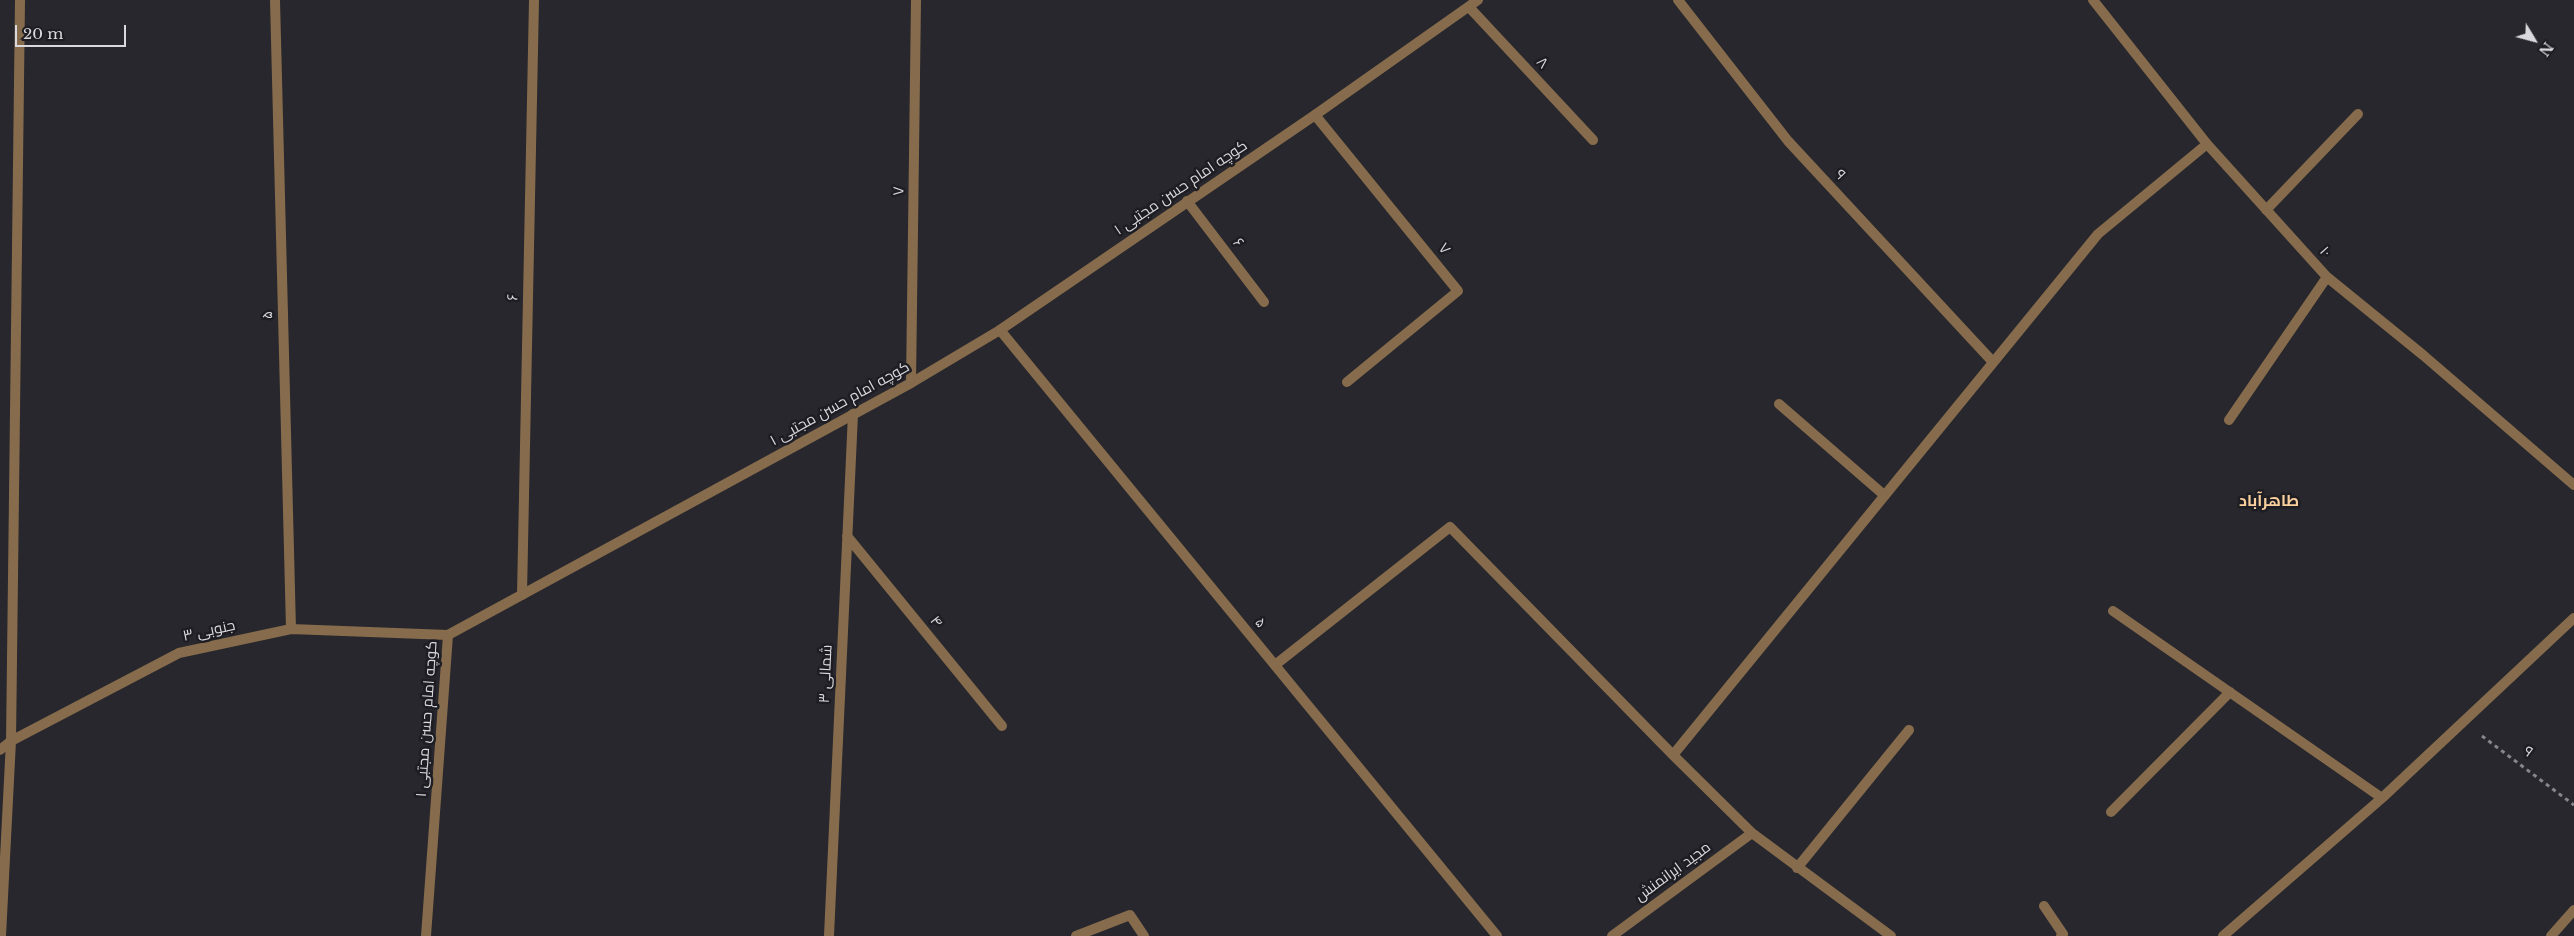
<!DOCTYPE html>
<meta charset="utf-8">
<style>
body{margin:0}
#map{position:relative;width:2574px;height:936px;overflow:hidden;background:#27272d;font-family:"Libre Baskerville",serif}
canvas{display:block}
.north{position:absolute;left:2509px;top:15px;width:50px;height:50px;-webkit-text-stroke:4px #1d1d23;paint-order:stroke;rotate:127deg;font-size:14px;font-weight:700;line-height:20px;text-align:center;color:#dadade}
.north::after{content:'';display:block;margin:auto;width:18px;height:22px;background:#dadade;clip-path:polygon(50% 0,100% 100%,50% 72%,0 100%)}
.scale{position:absolute;left:15px;top:25px;width:111px;height:22px;box-sizing:border-box;border:2px solid #dadade;border-top:0;padding-left:6px;font-size:15px;line-height:18px;white-space:nowrap;color:#dadade;-webkit-text-stroke:4px #1d1d23;paint-order:stroke}
</style>
<div id="map">
<canvas width="2574" height="936"></canvas>
<div class="north">N</div>
<div class="scale">20 m</div>
</div>
<script>
const context = document.querySelector('canvas').getContext('2d');
context.lineJoin = 'round';
const shape = rows => new Path2D(rows.map(r => 'M' + r).join(''));
function trace(path, color, width, dash) { context.strokeStyle = color; context.lineWidth = width; context.lineCap = dash ? 'butt' : 'round'; context.setLineDash(dash || []); context.stroke(path); }
function write(font, color, halo, rows, align = 'center') {
  context.font = font + ' "Libre Baskerville",Cairo,serif'; context.lineWidth = 5; context.setLineDash([]); context.textBaseline = 'middle'; context.strokeStyle = halo; context.fillStyle = color; for (const [text, x, y, turn = 0] of rows) {
    context.save(); context.translate(x, y); context.rotate((+turn || 0) * Math.PI / 180); context.textAlign = isNaN(turn) ? turn : align; if (halo) context.strokeText(text, 0, 0); context.fillText(text, 0, 0); context.restore();
  }
}
trace(shape([
 [2482,736,2574,805]
]), '#86868b', 3, [4, 4]);
trace(shape([
 [275,0,291,629],
 [1678,0,1788,141,1992,361],
 [2093,0,2207,144,2327,277,2423,355,2574,485],
 [1469,7,1593,140],
 [1315,115,1458,291,1347,382],
 [1187,201,1264,302],
 [2266,210,2358,114],
 [1000,330,1497,936],
 [911,383,916,0],
 [1779,404,1884,495],
 [2229,420,2327,277],
 [847,536,1002,726],
 [522,595,534,0],
 [2113,611,2382,798],
 [1275,665,1450,527,1673,755,1752,833,1891,936],
 [0,750,11,741,179,653,291,629,448,635],
 [1673,755,2098,234,2207,144],
 [2111,812,2230,692],
 [1797,868,1909,730],
 [2044,906,2063,934,2061,936],
 [1,936,11,741,20,0],
 [829,936,853,414],
 [1076,936,1130,915,1144,936],
 [1612,936,1752,833],
 [2223,936,2382,798,2574,618],
 [2551,936,2574,910]
]), '#866c4c', 10);
trace(shape([
 [426,936,448,635,911,383,1000,330,1315,115,1478,0]
]), '#866c4c', 10);
write('15px', '#dadade', '#1d1d23', [
 ["۸",1542,63,47],
 ["۹",1840,175,47],
 ["کوچه امام حسن مجتبی ۱",1181,188,-34],
 ["۷",899,191,-89],
 ["۶",1238,243,53],
 ["۷",1444,249,51],
 ["۱۰",2325,252,48],
 ["۶",513,297,-89],
 ["۵",268,315,-91],
 ["کوچه امام حسن مجتبی ۱",840,404,-29],
 ["۴",936,622,51],
 ["۵",1260,623,51],
 ["۳ جنوبی",209,631,-12],
 ["۳ شمالی",826,674,-87],
 ["کوچه امام حسن مجتبی ۱",427,719,-86],
 ["۹",2528,752,37],
 ["مجید ایرانمنش",1673,872,-36]
]);
write('bold 16px', '#f8cf9d', '#1d1d23', [
 ["طاهرآباد",2269,501]
]);
</script>
